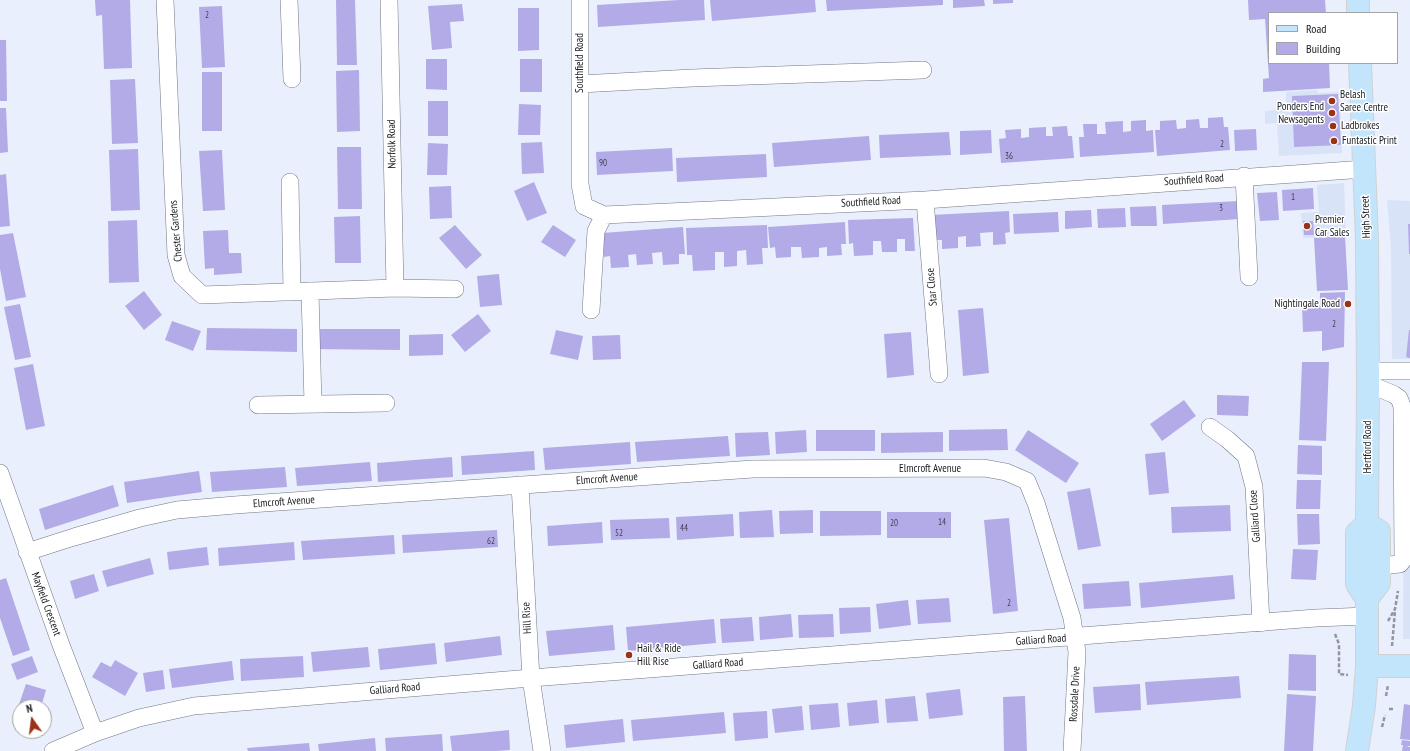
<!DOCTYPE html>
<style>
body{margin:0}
#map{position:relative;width:1410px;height:751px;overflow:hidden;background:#e9effc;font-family:"PT Sans Narrow",sans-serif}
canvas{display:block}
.legend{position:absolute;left:1268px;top:12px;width:130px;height:52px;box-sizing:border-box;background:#fff;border:1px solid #a3a3a5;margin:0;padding:5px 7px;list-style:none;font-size:12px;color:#181a1f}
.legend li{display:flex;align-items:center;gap:8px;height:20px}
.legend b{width:20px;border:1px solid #a3a3a5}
.north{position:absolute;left:12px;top:699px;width:40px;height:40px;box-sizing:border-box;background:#fff;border:1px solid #a3a3a5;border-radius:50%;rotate:346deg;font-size:11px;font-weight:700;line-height:16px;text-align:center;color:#181a1f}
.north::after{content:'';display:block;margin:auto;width:14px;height:18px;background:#9a3218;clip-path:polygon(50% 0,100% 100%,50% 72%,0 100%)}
</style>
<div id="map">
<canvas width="1410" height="751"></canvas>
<ul class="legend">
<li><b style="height:5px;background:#c2e5fc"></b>Road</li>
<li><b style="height:11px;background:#b3abe7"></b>Building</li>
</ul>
<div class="north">N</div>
</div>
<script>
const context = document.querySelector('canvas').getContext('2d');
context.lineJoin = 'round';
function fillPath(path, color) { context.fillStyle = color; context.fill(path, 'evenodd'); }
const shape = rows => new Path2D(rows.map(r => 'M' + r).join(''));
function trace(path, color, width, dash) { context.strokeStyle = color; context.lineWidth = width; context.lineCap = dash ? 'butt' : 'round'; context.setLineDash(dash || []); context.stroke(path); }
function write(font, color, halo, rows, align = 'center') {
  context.font = font + ' "PT Sans Narrow",sans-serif'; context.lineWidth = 3; context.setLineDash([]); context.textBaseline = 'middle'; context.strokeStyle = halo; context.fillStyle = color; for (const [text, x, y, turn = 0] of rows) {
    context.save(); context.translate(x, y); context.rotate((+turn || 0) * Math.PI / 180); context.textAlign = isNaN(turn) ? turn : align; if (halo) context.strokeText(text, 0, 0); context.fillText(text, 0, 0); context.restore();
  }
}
fillPath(shape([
 [1317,90,1318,93,1340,92,1342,153,1279,156,1277,123,1265,124,1265,111,1286,109,1286,92],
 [1344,183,1346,237,1303,238,1301,213,1319,212,1317,185],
 [1387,200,1410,201,1410,359,1392,359,1391,246],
 [1405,401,1410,401,1410,639,1403,639]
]), '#d9e3f7');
fillPath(shape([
 [95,0,130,0,132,68,104,69,102,15,96,16],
 [336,0,355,0,357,65,337,65],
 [679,0,704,0,705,20,598,27,597,5],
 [710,0,815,0,816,12,712,21],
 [826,0,943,0,943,5,827,11],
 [953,0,984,0,985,6,953,8],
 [993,0,1013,0,1013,3,993,4],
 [1248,0,1325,0,1326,13,1269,13,1269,63,1329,63,1330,88,1263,92,1263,79,1269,78,1265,19,1249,20],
 [462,4,464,21,450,22,452,48,432,50,428,6],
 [222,6,225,67,202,68,199,7],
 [518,8,539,8,539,50,518,51],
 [0,40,6,40,7,101,0,101],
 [426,59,447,59,447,90,426,89],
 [520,59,542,59,542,92,520,92],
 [359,70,360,131,337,132,336,71],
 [202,72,222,72,222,131,202,131],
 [135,79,138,143,112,144,110,80],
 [1338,94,1341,145,1294,147,1292,96],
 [428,101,448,101,448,136,428,136],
 [519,104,541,105,540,135,518,135],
 [0,108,6,108,8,152,0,153],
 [1223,117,1224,127,1228,127,1230,150,1157,156,1155,130,1160,130,1160,121,1176,120,1177,129,1186,128,1186,120,1199,119,1200,128,1208,128,1208,118],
 [1146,120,1146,131,1153,130,1154,152,1080,157,1079,137,1084,137,1083,124,1097,124,1097,134,1106,134,1105,122,1123,121,1123,132,1131,131,1131,121],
 [1067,126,1068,136,1072,136,1074,158,1001,163,999,139,1006,138,1005,130,1021,129,1021,138,1029,137,1029,128,1046,127,1046,136,1053,136,1052,127],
 [1256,129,1257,150,1235,151,1234,130],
 [991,130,992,153,960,155,960,131],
 [949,132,951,155,880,158,879,135],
 [869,136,871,160,774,167,772,143],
 [542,142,544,173,522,174,521,143],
 [428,143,448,144,447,175,427,175],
 [337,147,361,147,362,209,338,209],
 [672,148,673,171,597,175,596,152],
 [138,149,140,210,111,211,109,150],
 [222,150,225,210,203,211,199,151],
 [766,154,767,177,677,182,676,158],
 [6,174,10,226,0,227,0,175],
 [534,182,547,213,527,221,514,191],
 [451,186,452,218,430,219,429,187],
 [1313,188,1314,209,1283,211,1282,190],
 [1277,192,1279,220,1260,221,1257,193],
 [1239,201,1240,219,1163,224,1162,205],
 [1156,206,1157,226,1131,226,1130,207],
 [1125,208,1126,227,1098,228,1097,209],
 [1091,210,1092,227,1065,229,1065,211],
 [1009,211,1010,232,1005,233,1006,244,993,245,993,232,980,233,981,246,966,247,966,236,958,237,958,248,942,249,942,240,932,240,931,215],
 [1058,212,1059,232,1014,234,1013,214],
 [360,216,361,263,335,263,334,217],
 [913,218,915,251,905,251,905,239,897,239,897,252,882,252,881,241,873,241,873,255,854,256,853,243,849,244,848,220],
 [137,220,139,282,109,283,108,221],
 [1303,221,1313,221,1314,235,1304,235],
 [845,222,846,244,841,244,842,255,827,256,827,247,819,248,819,257,802,258,801,247,791,247,791,257,776,258,775,247,770,248,768,227],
 [1408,224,1410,224,1410,254,1409,254],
 [455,225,482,255,466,269,439,238],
 [553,225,576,240,565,257,541,242],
 [767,225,768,248,762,248,763,264,747,265,746,250,737,251,737,266,724,267,724,252,715,252,715,270,693,271,692,255,687,255,686,228],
 [683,227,685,254,679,254,679,264,663,265,662,252,652,253,653,264,637,265,636,254,628,255,629,267,611,268,610,256,604,257,602,233],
 [228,230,229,253,241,253,242,273,214,275,214,268,205,269,203,231],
 [13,233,26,297,6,301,0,269,0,235],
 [1345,236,1348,290,1317,291,1314,238],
 [499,274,502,305,480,307,477,276],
 [144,291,162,315,144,330,125,306],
 [1345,292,1344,347,1322,351,1322,331,1303,332,1302,305,1320,305,1320,293],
 [20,304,31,357,15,360,4,307],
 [983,308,989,373,963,376,958,310],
 [478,314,491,331,465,352,451,335],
 [172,321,201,331,193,351,165,340],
 [207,328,297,329,297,352,206,350],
 [312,329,400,329,400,350,312,349],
 [556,330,583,336,578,360,550,354],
 [1409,330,1410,330,1410,358,1406,357],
 [911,332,914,375,887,378,884,334],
 [443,334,443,355,409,356,409,335],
 [620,335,621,359,593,360,592,336],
 [1302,362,1329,362,1326,441,1299,440],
 [33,364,45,426,26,430,14,368],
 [1217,395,1249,396,1248,416,1217,415],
 [1184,400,1196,416,1162,441,1150,424],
 [1007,429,1008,450,949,451,949,430],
 [806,430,807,452,776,454,775,432],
 [816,430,875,430,875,451,816,451],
 [1028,430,1079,463,1066,483,1015,450],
 [768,432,770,455,736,457,735,433],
 [943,432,943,452,881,453,881,433],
 [728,436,730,456,637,462,635,442],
 [630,442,631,464,545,470,543,448],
 [1298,445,1322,446,1322,475,1297,474],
 [534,451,535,470,462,475,461,456],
 [1165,452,1169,493,1149,495,1145,454],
 [452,457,453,477,378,482,377,463],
 [370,462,372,481,297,486,295,468],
 [285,467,287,487,212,492,210,472],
 [199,471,202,492,127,503,124,482],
 [1297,480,1321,480,1320,509,1296,509],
 [113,485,119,506,45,530,39,509],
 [1090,488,1101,546,1078,550,1067,492],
 [1230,505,1231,531,1172,533,1171,507],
 [772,510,774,537,740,538,739,512],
 [813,510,813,533,780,534,779,511],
 [820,511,881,511,881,535,820,536],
 [887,512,951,512,951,538,887,538],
 [733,514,734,536,677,540,676,517],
 [1297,514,1319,514,1320,544,1298,545],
 [669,518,670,538,611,540,610,520],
 [1009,518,1018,611,993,614,984,520],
 [602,522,603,543,548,546,547,526],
 [497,530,498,547,403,553,402,535],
 [394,535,395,554,303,560,301,541],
 [294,542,295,560,219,566,218,548],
 [207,547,209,565,169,570,167,552],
 [1293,549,1318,550,1316,580,1291,579],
 [150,558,154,574,107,587,102,571],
 [94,574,99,591,75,599,70,581],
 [1233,575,1235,599,1141,608,1139,583],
 [6,578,30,650,13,656,0,618,0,580],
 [1129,581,1131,606,1084,609,1082,584],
 [949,598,951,622,918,624,916,600],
 [908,600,911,625,879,629,876,604],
 [870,607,871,632,840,634,839,608],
 [791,614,793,637,760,640,759,617],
 [833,614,834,637,799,638,798,615],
 [752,617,754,641,722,643,720,619],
 [714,619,716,643,628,651,626,627],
 [613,625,615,650,549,656,546,631],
 [500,636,502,655,446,662,444,643],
 [435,643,437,664,380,670,378,649],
 [368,647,370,667,313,672,311,652],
 [1289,654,1316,655,1316,691,1288,690],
 [32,656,38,672,17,680,11,664],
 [303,656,304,677,241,681,240,659],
 [115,660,138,673,125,696,92,677,101,662,111,667],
 [232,661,234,680,172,688,169,669],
 [163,670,165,689,146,692,143,673],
 [1239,676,1241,698,1147,705,1145,682],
 [26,684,46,690,41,707,20,707,20,720,14,719],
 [1140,684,1141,710,1095,713,1093,687],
 [960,689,963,715,929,719,926,693],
 [1287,694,1316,696,1313,751,1284,751],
 [915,696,918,721,887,723,885,699],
 [1025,696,1027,751,1004,751,1003,697],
 [877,700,879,723,849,726,847,703],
 [838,703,840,727,811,730,809,705],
 [1404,704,1410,705,1410,740,1400,739],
 [802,706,804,730,775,733,772,709],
 [767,711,768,738,735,741,733,713],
 [724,712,726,733,633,741,631,720],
 [623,719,625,742,566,748,564,725],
 [509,730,510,750,497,751,452,751,450,736],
 [442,734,443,751,386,751,385,738],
 [375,738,376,751,319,751,318,744],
 [1402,740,1410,741,1410,746,1406,746,1410,747,1410,751,1402,751,1403,745,1401,745],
 [309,743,310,751,248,751,247,748]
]), '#b3abe7');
const minor = shape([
 [165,0,176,255,182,276,202,295,395,288,455,289],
 [289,0,292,79],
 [389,0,395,288],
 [580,0,580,184,584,206,604,215,925,200,1365,169],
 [580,84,692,78,923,70],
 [1244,176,1249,277],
 [290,182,292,292],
 [925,200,939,374],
 [310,291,313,404],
 [591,310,596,231,604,215],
 [1368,371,1410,371],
 [1368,384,1393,394,1399,398,1402,406,1403,560,1400,564,1379,566],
 [258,405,386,403],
 [1210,427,1227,439,1246,456,1254,487,1261,623],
 [0,473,61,645,95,733],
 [520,485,531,678,542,751],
 [27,552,74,537,140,518,177,510,235,505,753,469,984,468,1006,472,1027,481,1036,503,1072,618,1077,652,1072,751],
 [53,751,95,733,139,718,194,706,531,678,1316,618,1367,616]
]);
const major = shape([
 [1358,0,1358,13],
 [1367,599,1379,583,1379,531,1367,524],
 [1367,666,1410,666],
 [1357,751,1364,706,1367,666,1367,599,1357,584,1357,533,1367,524,1368,384,1367,240,1360,63]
]);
trace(minor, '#717783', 18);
trace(major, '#d1d1d2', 24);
trace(shape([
 [1388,621,1395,609,1398,591],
 [1335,634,1339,644,1339,674,1348,675],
 [1392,646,1395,611],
 [1386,696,1388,685],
 [1389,709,1394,709],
 [1382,727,1385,715]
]), '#9296a0', 2.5, [4, 2]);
trace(minor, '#fff', 17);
trace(major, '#c2e5fc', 22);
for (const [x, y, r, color] of [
 [1332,101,4,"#9a3218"],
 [1332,113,4,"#9a3218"],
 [1333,126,4,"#9a3218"],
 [1334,141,4,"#9a3218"],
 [1307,226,4,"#9a3218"],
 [1348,304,4,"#9a3218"],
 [629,655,4,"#9a3218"]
]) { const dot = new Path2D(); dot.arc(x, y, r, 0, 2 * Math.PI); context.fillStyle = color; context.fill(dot); trace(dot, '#fff', 1.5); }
write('9px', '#3f3e51', null, [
 ["2",207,15],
 ["2",1222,144],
 ["36",1009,156],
 ["90",603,163],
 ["1",1293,197],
 ["3",1221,208],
 ["2",1334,324],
 ["14",942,522],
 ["20",894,523],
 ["44",684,528],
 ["52",619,533],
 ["62",491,541],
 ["2",1009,603]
]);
write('11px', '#181a1f', '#fff', [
 ["Southfield Road",580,63,-90],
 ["Norfolk Road",392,144,-91],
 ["Southfield Road",1194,180,-4],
 ["Southfield Road",871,202,-3],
 ["High Street",1366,217,-92],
 ["Chester Gardens",176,231,-95],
 ["Star Close",932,287,-95],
 ["Hertford Road",1368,447,-90],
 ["Elmcroft Avenue",930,469],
 ["Elmcroft Avenue",607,479,-4],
 ["Elmcroft Avenue",284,502,-4],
 ["Galliard Close",1255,516,-94],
 ["Mayfield Crescent",46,604,70],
 ["Hill Rise",527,618,-93],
 ["Galliard Road",1041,640,-4],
 ["Galliard Road",718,664,-4],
 ["Galliard Road",395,689,-5],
 ["Rossdale Drive",1075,694,-87]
]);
write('11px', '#181a1f', '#fff', [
 ["Belash",1340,95],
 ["Saree Centre",1340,108],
 ["Ponders End",1324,107,"right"],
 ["Newsagents",1324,120,"right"],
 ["Ladbrokes",1341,126],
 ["Funtastic Print",1342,141],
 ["Premier",1315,220],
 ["Car Sales",1315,233],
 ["Nightingale Road",1340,304,"right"],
 ["Hail & Ride",637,649],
 ["Hill Rise",637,662]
], 'left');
</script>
